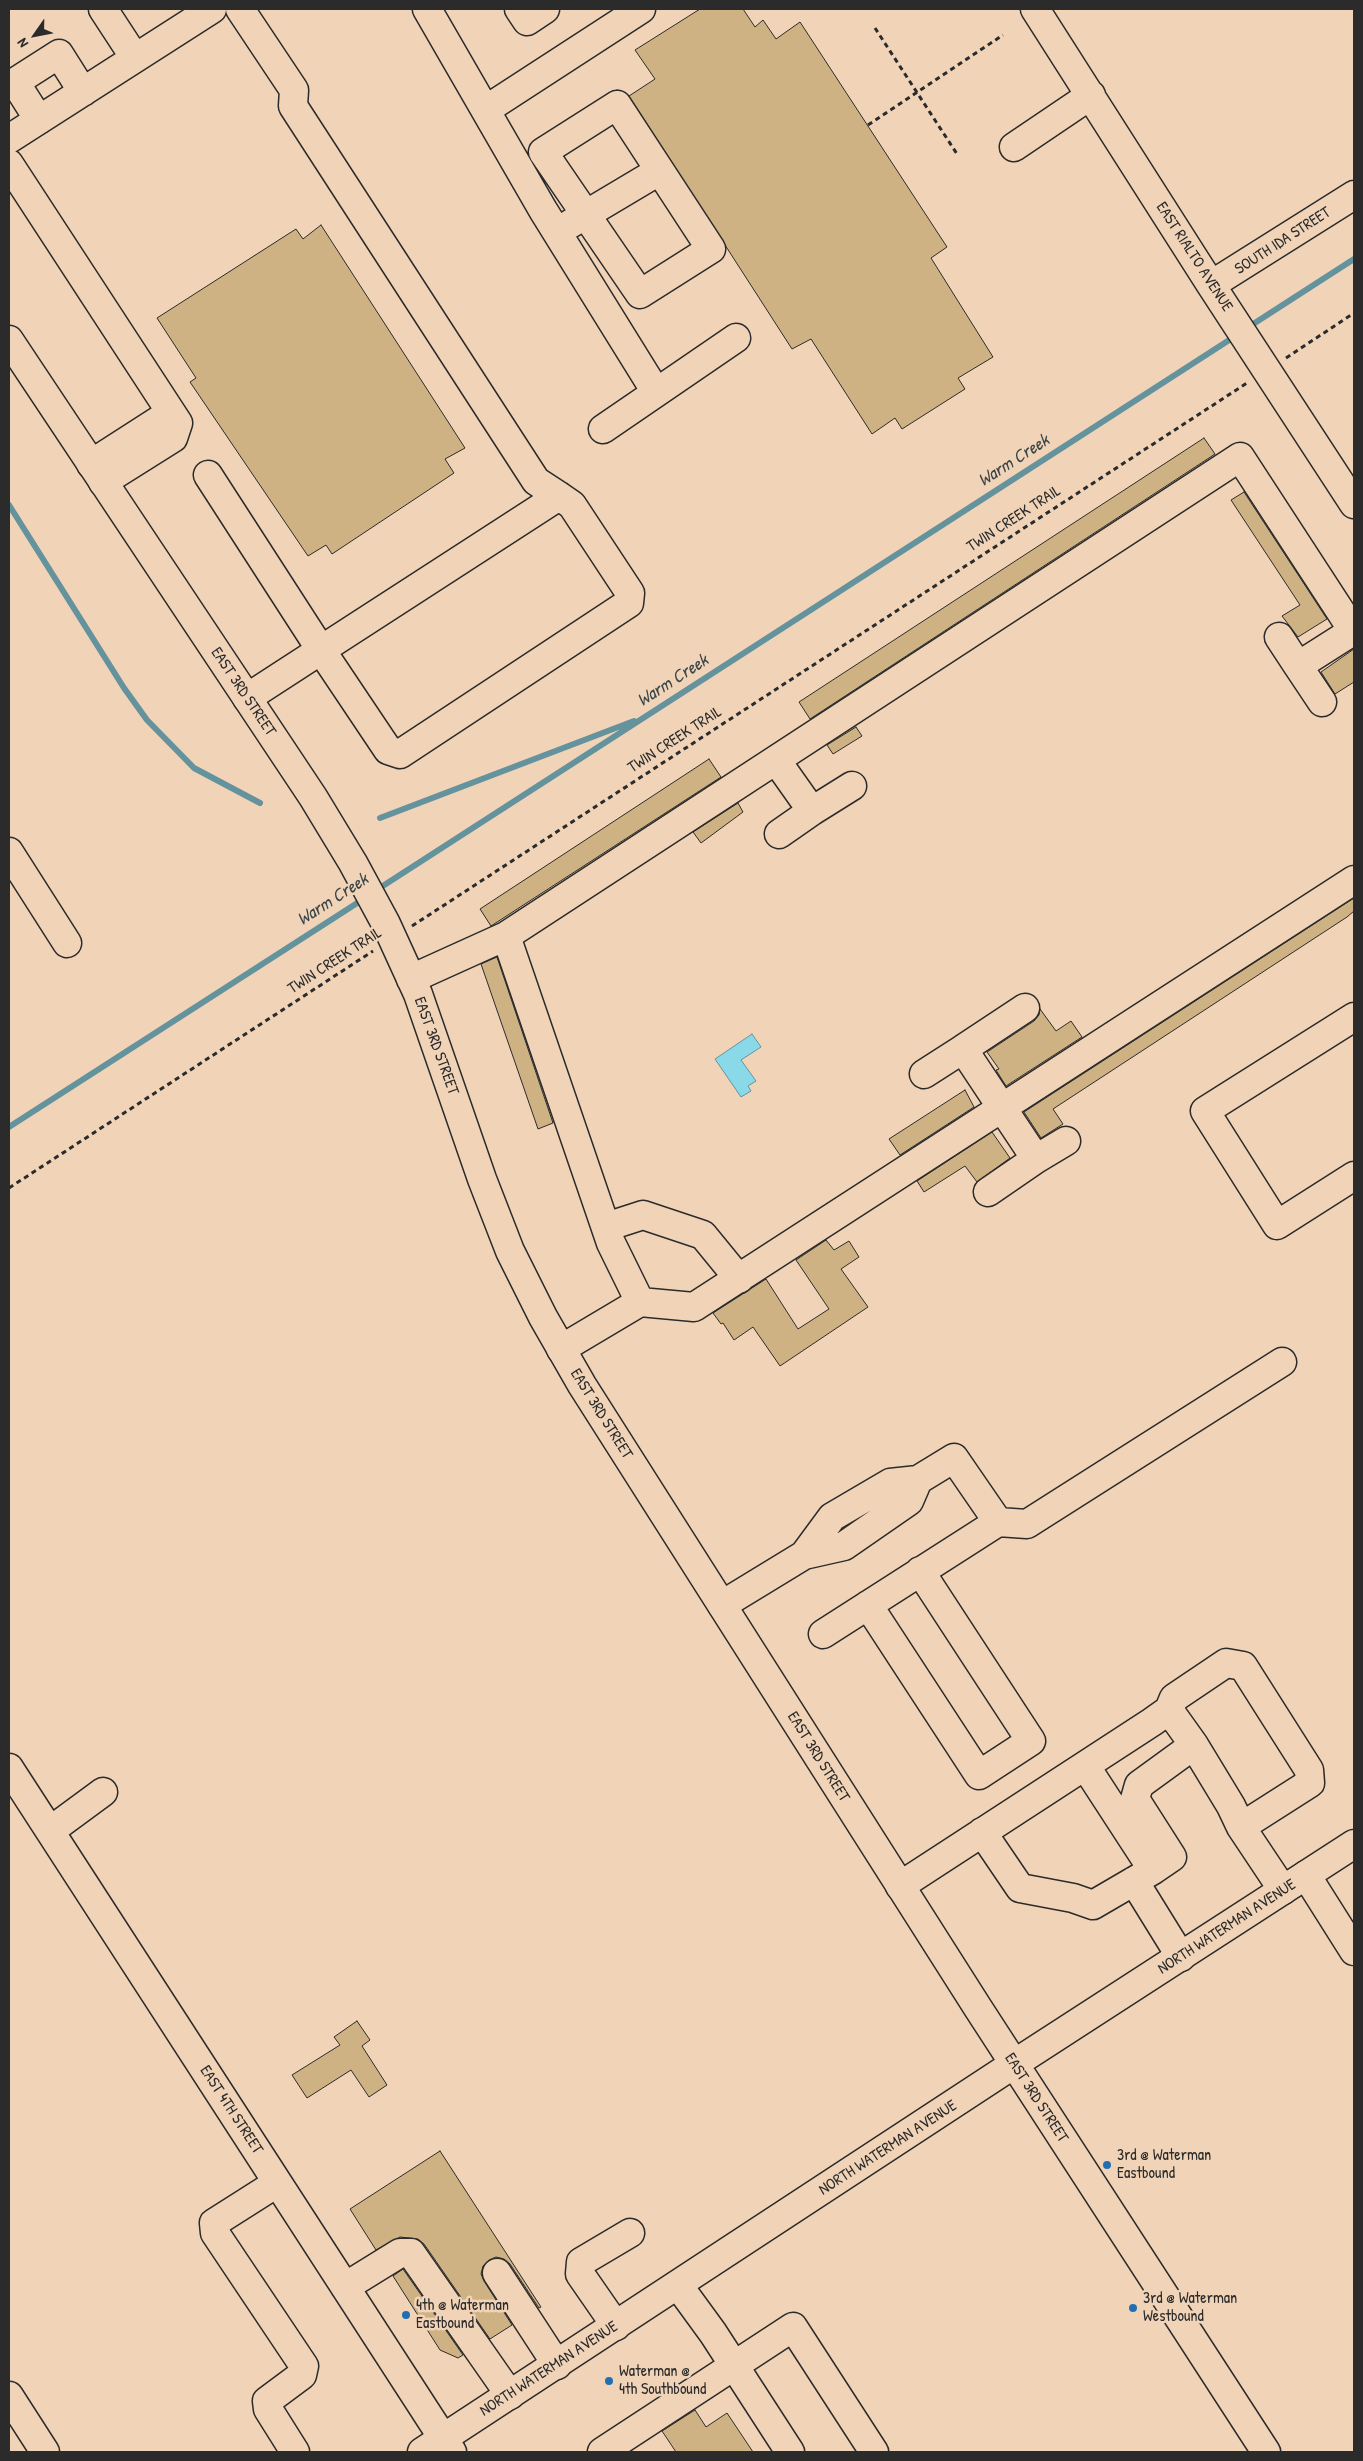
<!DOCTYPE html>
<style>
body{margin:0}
#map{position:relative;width:1363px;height:2461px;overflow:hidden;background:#f1d4b8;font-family:"Patrick Hand",sans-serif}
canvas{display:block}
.frame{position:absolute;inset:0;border:10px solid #2b2b2b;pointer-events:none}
.north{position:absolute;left:10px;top:10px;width:50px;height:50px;-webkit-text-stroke:4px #f1d4b8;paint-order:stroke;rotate:237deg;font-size:14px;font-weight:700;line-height:20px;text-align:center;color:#2b2b2b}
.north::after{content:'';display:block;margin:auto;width:18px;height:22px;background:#2b2b2b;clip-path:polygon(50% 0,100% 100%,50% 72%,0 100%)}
</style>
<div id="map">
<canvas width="1363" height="2461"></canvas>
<div class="frame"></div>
<div class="north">N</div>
</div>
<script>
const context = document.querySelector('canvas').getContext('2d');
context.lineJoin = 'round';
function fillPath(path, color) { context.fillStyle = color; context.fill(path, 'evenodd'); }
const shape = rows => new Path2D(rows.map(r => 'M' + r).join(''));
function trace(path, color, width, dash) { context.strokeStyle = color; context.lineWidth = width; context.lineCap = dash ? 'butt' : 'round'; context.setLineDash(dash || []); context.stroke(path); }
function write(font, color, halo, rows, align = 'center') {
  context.font = font + ' "Patrick Hand",sans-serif'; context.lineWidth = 5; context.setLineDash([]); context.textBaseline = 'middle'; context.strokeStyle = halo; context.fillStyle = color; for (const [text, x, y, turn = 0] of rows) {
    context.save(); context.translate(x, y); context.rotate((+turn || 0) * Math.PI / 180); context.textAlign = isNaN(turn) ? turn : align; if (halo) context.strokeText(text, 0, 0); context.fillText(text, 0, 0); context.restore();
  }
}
const water = shape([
 [752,1034,761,1047,741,1060,756,1081,748,1086,751,1091,741,1097,715,1059,752,1034]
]);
fillPath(water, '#8ad9e9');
trace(water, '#64939d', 1);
trace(shape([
 [1247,328,1354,259],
 [9,505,124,688,147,720,194,768,260,803],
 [380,818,634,721],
 [375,891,1237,335],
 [9,1127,365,898]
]), '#64939d', 6);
const building = shape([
 [700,9,743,9,755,27,763,20,776,39,800,22,947,247,931,258,993,357,958,378,965,389,902,429,895,418,872,434,811,339,792,349,629,96,655,79,635,50,700,9],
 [321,225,465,448,445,459,454,473,332,554,326,545,308,556,190,382,196,378,157,318,296,229,303,239,321,225],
 [1204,438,1215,454,810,719,799,702,1204,438],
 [1244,492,1327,619,1298,637,1282,616,1300,605,1231,500,1244,492],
 [1354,649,1354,682,1335,694,1321,672,1354,649],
 [856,727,862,736,833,754,827,745,856,727],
 [709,759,721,777,491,926,480,909,709,759],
 [738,803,743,812,701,843,693,832,738,803],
 [1354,898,1354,911,1347,917,1053,1109,1063,1124,1041,1138,1024,1112,1354,898],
 [497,957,553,1123,538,1129,481,964,497,957],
 [1040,1009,1056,1031,1071,1021,1082,1037,1006,1086,996,1070,999,1069,987,1052,1034,1021,1039,1015,1040,1009],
 [965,1090,974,1107,900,1155,889,1139,965,1090],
 [992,1132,1010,1158,977,1182,965,1166,924,1192,917,1181,992,1132],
 [826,1240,834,1250,849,1241,859,1257,841,1269,868,1307,780,1366,753,1327,734,1340,723,1323,721,1324,713,1313,766,1279,798,1329,829,1309,796,1260,826,1240],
 [357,2021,370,2040,362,2046,387,2085,369,2097,351,2070,307,2098,292,2075,340,2045,334,2037,357,2021],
 [440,2151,541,2307,539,2308,510,2264,504,2259,496,2257,489,2260,483,2266,481,2274,484,2281,512,2325,490,2339,424,2244,418,2239,400,2237,376,2250,350,2209,440,2151],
 [403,2269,463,2355,458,2358,440,2350,393,2276,403,2269],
 [695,2410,706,2427,727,2413,753,2452,676,2452,662,2431,695,2410]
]);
fillPath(building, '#cfb283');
trace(building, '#2b2b2b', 1);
const minor = shape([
 [103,9,135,58],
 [240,9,294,90,293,106,536,481,559,496,572,505,630,593,629,603,400,754,388,750,321,650,559,496],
 [427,9,543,210,656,392],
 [519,9,527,21,545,9],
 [1035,9,1211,285,1354,504],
 [15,82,39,120],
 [9,86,59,54,83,92],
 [617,105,711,249,640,294,543,152,617,105],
 [487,109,641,9],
 [9,139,212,9],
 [1014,147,1091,95],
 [9,164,178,423],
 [570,224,659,171],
 [1211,285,1354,195],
 [603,429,736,338],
 [91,464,161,419,178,423,173,438,103,482],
 [208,475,321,650,247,698],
 [1279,637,1298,666],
 [1322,702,1298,666,1353,631],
 [776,760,812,811,779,834],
 [812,811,852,786],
 [9,852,67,943],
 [411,979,506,936],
 [1354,1017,1205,1111,1277,1225,1354,1176],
 [924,1074,963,1049],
 [1036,1159,1066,1141],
 [988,1192,1036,1159,963,1049,1025,1008],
 [606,1227,643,1215,703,1235,739,1279],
 [640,1302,611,1243,506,936,1240,457,1354,632],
 [561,1349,640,1302,694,1307,1354,880],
 [998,1522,1027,1524,1282,1362],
 [804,1555,832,1517,890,1483,918,1480,954,1458,998,1522,823,1634],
 [722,1605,804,1555,844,1546,909,1501,918,1480],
 [868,1605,979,1775,1031,1741,920,1571],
 [1169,1710,1194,1745,1231,1806,1241,1827,1283,1890],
 [9,1768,452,2452],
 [50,1831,103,1792],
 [982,1832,1020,1888,1073,1898,1093,1905,1153,1870,1086,1767],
 [1153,1870,1172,1857,1135,1799,1139,1785,1194,1745],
 [1306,1875,1354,1951],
 [1134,1881,1181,1957],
 [900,1886,1152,1722,1169,1710,1174,1698,1226,1663,1243,1666,1309,1770,1310,1783,1241,1827],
 [277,2183,214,2223,215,2233,304,2366,302,2375,267,2401,268,2409,295,2452],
 [497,2273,557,2365],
 [678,2285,713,2333,790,2452],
 [345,2287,400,2253,411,2253,510,2395],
 [616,2326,580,2274,581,2262,630,2233],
 [9,2396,45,2452],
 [602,2452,793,2327,874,2452]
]);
const major = shape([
 [9,340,313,797,353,863,386,924,418,994,482,1179,510,1251,543,1317,582,1385,978,2008,1266,2452],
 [422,2452,1014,2064,1354,1844]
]);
trace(minor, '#2b2b2b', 31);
trace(major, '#2b2b2b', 31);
trace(shape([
 [875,28,957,154],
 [868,125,1003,35],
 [1286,358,1354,313],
 [412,926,1247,383],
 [9,1188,373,951]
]), '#2b2b2b', 3, [5, 4]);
trace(minor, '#f1d4b8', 28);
trace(major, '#f1d4b8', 28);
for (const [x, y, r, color] of [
 [1107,2165,5,"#1f6fb2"],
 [1133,2308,5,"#1f6fb2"],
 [406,2315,5,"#1f6fb2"],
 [609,2381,5,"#1f6fb2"]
]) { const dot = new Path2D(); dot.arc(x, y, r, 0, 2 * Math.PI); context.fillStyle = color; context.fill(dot); trace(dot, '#f1d4b8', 2); }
write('16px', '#2b2b2b', '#f1d4b8', [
 ["SOUTH IDA STREET",1283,241,-33],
 ["EAST RIALTO AVENUE",1194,257,57],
 ["TWIN CREEK TRAIL",1014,519,-33],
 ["EAST 3RD STREET",243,692,56],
 ["TWIN CREEK TRAIL",675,740,-33],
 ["TWIN CREEK TRAIL",335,961,-33],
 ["EAST 3RD STREET",436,1046,70],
 ["EAST 3RD STREET",601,1414,58],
 ["EAST 3RD STREET",818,1757,58],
 ["NORTH WATERMAN AVENUE",1227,1927,-33],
 ["EAST 3RD STREET",1036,2098,57],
 ["EAST 4TH STREET",231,2110,57],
 ["NORTH WATERMAN AVENUE",888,2148,-33],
 ["NORTH WATERMAN AVENUE",549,2369,-33]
]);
write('16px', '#2b2b2b', '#f1d4b8', [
 ["3rd @ Waterman",1117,2156],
 ["Eastbound",1117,2174],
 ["3rd @ Waterman",1143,2299],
 ["Westbound",1143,2317],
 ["4th @ Waterman",416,2306],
 ["Eastbound",416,2324],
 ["Waterman @",619,2372],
 ["4th Southbound",619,2390]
], 'left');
write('italic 18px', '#394548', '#f1d4b8', [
 ["Warm Creek",1014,461,-33],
 ["Warm Creek",673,681,-33],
 ["Warm Creek",333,900,-33]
]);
</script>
